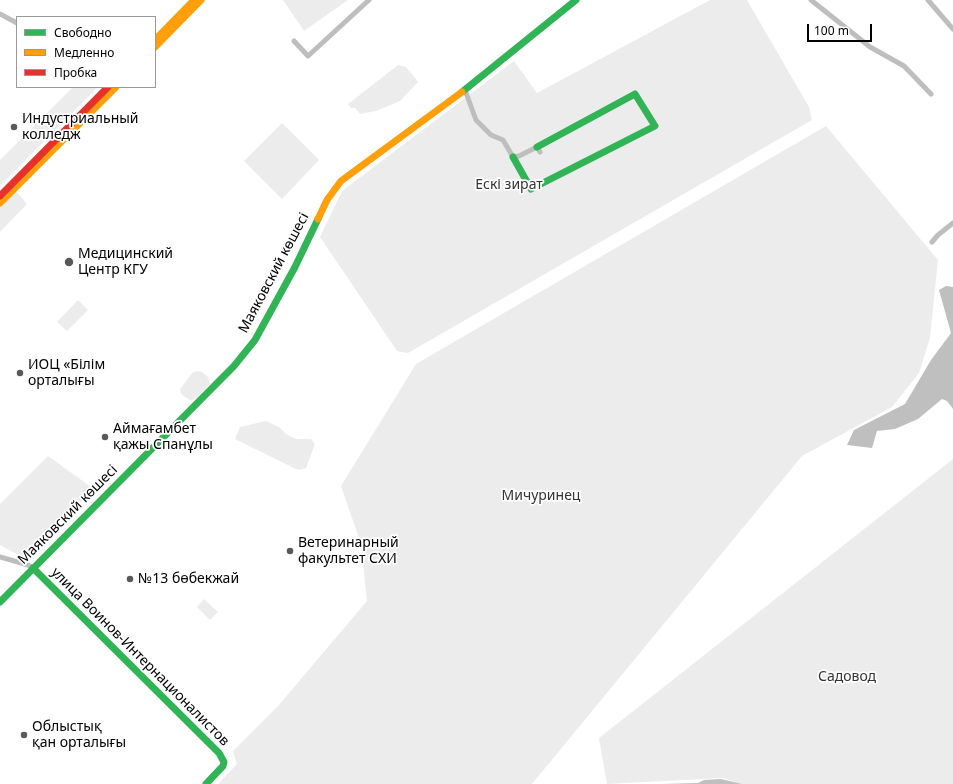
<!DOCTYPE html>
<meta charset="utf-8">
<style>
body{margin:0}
#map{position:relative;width:953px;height:784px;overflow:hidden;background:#fff;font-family:"Noto Sans",sans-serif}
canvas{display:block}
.legend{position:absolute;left:16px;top:16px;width:140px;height:72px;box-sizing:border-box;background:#fff;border:1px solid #999;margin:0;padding:5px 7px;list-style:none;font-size:12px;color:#000}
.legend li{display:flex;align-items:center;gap:8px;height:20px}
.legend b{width:20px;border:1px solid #999}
.scale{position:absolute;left:807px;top:24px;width:65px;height:18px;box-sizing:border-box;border:2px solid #000;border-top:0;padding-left:5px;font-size:12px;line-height:14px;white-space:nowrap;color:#000;-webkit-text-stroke:3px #fff;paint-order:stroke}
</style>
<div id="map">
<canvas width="953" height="784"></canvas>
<ul class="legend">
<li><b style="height:5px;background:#30b455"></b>Свободно</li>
<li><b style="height:5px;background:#ff9f0a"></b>Медленно</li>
<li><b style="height:5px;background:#e5322d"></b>Пробка</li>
</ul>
<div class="scale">100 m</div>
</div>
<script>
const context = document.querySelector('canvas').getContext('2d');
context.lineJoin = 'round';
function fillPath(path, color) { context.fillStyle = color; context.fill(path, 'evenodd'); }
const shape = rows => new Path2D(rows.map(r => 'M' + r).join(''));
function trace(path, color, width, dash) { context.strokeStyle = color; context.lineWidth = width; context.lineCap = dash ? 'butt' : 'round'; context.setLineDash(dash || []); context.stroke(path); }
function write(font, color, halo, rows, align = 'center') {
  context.font = font + ' "Noto Sans",sans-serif'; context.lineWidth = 3.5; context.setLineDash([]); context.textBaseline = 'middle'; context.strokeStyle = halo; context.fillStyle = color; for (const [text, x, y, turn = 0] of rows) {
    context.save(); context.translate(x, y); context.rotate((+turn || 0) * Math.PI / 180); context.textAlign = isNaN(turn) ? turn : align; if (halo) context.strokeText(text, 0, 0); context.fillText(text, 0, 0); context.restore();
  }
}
fillPath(shape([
 [283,0,348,0,304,31],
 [710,0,747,0,809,107,812,120,408,353,397,351,320,237,342,191,514,61,537,93],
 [398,65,406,67,418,82,400,101,376,111,360,114,355,108,351,108,348,104],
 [73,87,97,88,0,186,0,160],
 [282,123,319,160,282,199,244,161],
 [826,126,938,260,930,338,919,373,892,407,802,456,532,784,218,784,237,764,233,751,278,706,367,601,361,544,341,486,416,364],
 [16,191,27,204,0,232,0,207],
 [78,300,88,310,67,331,57,322],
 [197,371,202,372,208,377,210,384,195,399,191,401,181,394,180,389,193,372],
 [266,421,279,427,286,434,296,439,311,439,315,444,306,468,298,470,235,439,240,427],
 [48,456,94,489,24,558,0,545,0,504],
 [953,459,953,784,740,784,723,778,607,784,599,738],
 [204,599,218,612,210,620,197,607]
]), '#ececec');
fillPath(shape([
 [946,286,953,287,953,409,947,401,942,399,918,419,895,429,877,431,872,448,847,445,854,430,905,404,931,360,951,333,939,290],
 [721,779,742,784,662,784,698,783,704,780]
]), '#bfbfbf');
trace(shape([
 [811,0,870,47,904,66,931,94],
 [928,0,953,29],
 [0,14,17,23],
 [294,41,308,56,369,0],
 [465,90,476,120,491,135,503,140,513,157,519,156,537,147,540,152],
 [932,242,938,235,953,223],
 [0,557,28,565,33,568]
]), '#bebebe', 5);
trace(shape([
 [462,92,576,0],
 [513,157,531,189,655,126,635,94,537,147],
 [33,568,219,753,224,762,223,766,206,784],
 [0,602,234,366,255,340,295,267,318,219]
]), '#30b455', 7);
trace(shape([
 [155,40,194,0],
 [155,47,201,0],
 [0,203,116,87],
 [318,219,327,200,341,181,462,92]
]), '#ff9f0a', 7);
trace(shape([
 [0,196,108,87]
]), '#e5322d', 7);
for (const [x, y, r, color] of [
 [14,127,4,"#595959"],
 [69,262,5,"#595959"],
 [20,373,4,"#595959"],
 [105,437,4,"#595959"],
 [290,551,4,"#595959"],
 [130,579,4,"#595959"],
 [24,735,4,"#595959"]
]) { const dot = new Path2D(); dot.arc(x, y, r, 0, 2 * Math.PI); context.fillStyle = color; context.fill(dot); trace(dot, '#fff', 1.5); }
write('14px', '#000', '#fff', [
 ["Индустриальный",22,119],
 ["колледж",22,135],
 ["Медицинский",78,254],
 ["Центр КГУ",78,270],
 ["ИОЦ «Білім",28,365],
 ["орталығы",28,381],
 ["Аймағамбет",113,429],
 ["қажы Спанұлы",113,445],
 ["Ветеринарный",298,543],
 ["факультет СХИ",298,559],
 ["№13 бөбекжай",138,579],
 ["Облыстық",32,727],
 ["қан орталығы",32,743]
], 'left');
write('14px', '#333', '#fff', [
 ["Ескі зират",509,185],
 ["Мичуринец",541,496],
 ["Садовод",847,677]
]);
write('14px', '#000', '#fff', [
 ["Маяковский көшесі",274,273,-62],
 ["Маяковский көшесі",68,515,-45],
 ["улица Воинов-Интернационалистов",140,657,45]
]);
</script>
